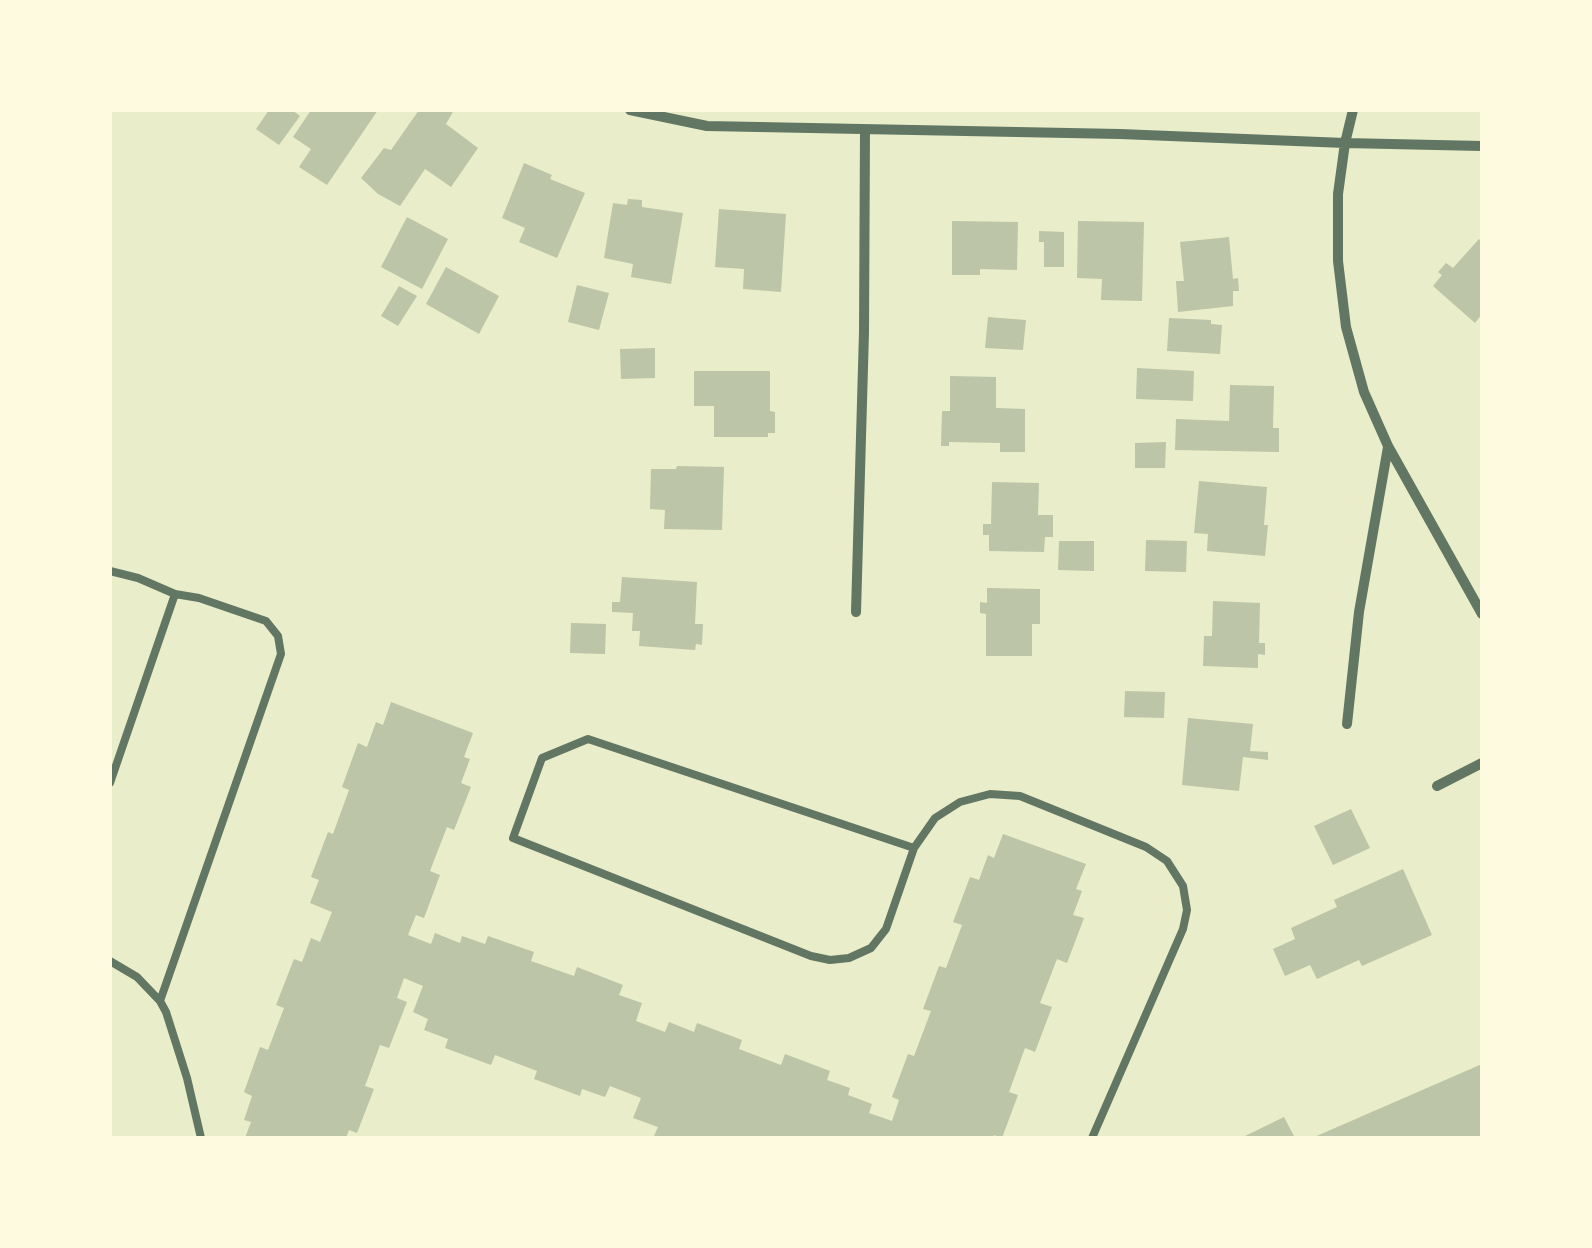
<!DOCTYPE html>
<style>
body{margin:0}
#map{position:relative;width:1592px;height:1248px;overflow:hidden;background:#e9edc9;font-family:Manrope,sans-serif}
canvas{display:block}
.frame{position:absolute;inset:0;border:112px solid #fefae0;pointer-events:none}
</style>
<div id="map">
<canvas width="1592" height="1248"></canvas>
<div class="frame"></div>
</div>
<script>
const context = document.querySelector('canvas').getContext('2d');
context.lineJoin = 'round';
function fillPath(path, color) { context.fillStyle = color; context.fill(path, 'evenodd'); }
const shape = rows => new Path2D(rows.map(r => 'M' + r).join(''));
function trace(path, color, width, dash) { context.strokeStyle = color; context.lineWidth = width; context.lineCap = dash ? 'butt' : 'round'; context.setLineDash(dash || []); context.stroke(path); }
fillPath(shape([
 [269,110,292,110,300,116,279,145,256,129],
 [311,110,378,110,327,185,299,167,311,149,293,137],
 [419,110,454,110,446,124,478,148,451,187,425,169,400,206,378,194,361,178,384,148,391,150],
 [524,163,552,175,550,179,585,193,557,258,519,242,525,228,502,218],
 [628,199,642,200,642,207,683,213,671,284,631,277,633,264,604,258,613,203,627,205],
 [719,209,786,214,781,292,743,289,744,269,715,267],
 [407,217,448,239,422,289,381,267],
 [952,221,1018,222,1017,270,980,269,980,275,952,275],
 [1078,221,1144,222,1142,301,1101,300,1102,279,1077,278],
 [1039,231,1064,232,1064,267,1044,267,1044,242,1039,242],
 [1229,237,1233,279,1238,278,1239,291,1233,291,1233,306,1178,312,1176,281,1184,281,1180,242],
 [1479,239,1482,242,1482,314,1475,323,1433,286,1442,275,1438,272,1446,263,1453,268],
 [446,267,499,296,479,334,426,304],
 [577,285,609,293,599,330,568,322],
 [399,286,417,296,398,326,381,316],
 [988,317,1026,320,1023,350,985,348],
 [1169,318,1211,320,1211,324,1222,325,1220,354,1167,351],
 [655,348,655,378,621,379,620,349],
 [1137,368,1194,371,1193,401,1136,399],
 [694,371,770,371,770,411,775,412,775,433,768,433,768,437,714,437,714,406,694,406],
 [950,376,996,377,996,408,1025,409,1025,452,1000,452,1000,443,949,442,949,446,941,446,942,411,950,411],
 [1230,385,1274,386,1273,428,1279,428,1279,452,1175,450,1176,419,1229,421],
 [1166,442,1165,468,1135,468,1135,443],
 [677,466,724,467,722,530,664,529,665,510,650,509,651,469,676,469],
 [1199,481,1267,487,1264,525,1268,525,1265,556,1207,551,1208,534,1194,533],
 [992,482,1039,483,1038,515,1053,515,1053,537,1045,537,1044,552,989,551,989,535,983,535,983,524,991,524],
 [1146,540,1187,541,1186,572,1145,571],
 [1059,541,1094,541,1094,571,1058,570],
 [622,577,697,582,695,624,703,624,702,645,696,644,695,650,639,646,640,631,632,631,633,613,612,612,612,602,620,602],
 [987,588,1040,589,1040,624,1032,624,1032,656,986,656,986,614,980,613,980,602,987,603],
 [1213,601,1260,603,1259,643,1265,643,1265,655,1258,654,1258,668,1203,666,1204,636,1212,636],
 [571,623,606,624,605,654,570,653],
 [1125,691,1165,692,1164,718,1124,717],
 [391,702,473,733,464,757,470,759,461,783,471,787,454,830,447,827,430,871,440,875,424,918,416,915,408,935,431,944,435,933,460,943,462,936,485,944,488,936,534,952,531,961,574,976,577,967,623,985,619,995,642,1003,636,1021,665,1032,669,1022,694,1032,697,1023,742,1040,739,1049,781,1065,785,1054,830,1071,827,1080,850,1088,848,1095,872,1104,869,1113,892,1121,899,1100,892,1097,908,1054,914,1056,931,1011,923,1009,939,966,946,968,962,925,953,922,970,877,979,880,988,855,994,858,1003,834,1086,864,1076,889,1082,891,1073,915,1084,918,1067,963,1057,959,1040,1003,1052,1007,1035,1052,1025,1048,1009,1092,1018,1095,1002,1138,994,1135,993,1138,658,1138,654,1136,658,1127,633,1118,641,1098,610,1086,605,1097,582,1089,580,1096,534,1079,537,1071,495,1055,491,1065,445,1048,448,1039,424,1030,428,1019,413,1012,423,986,404,978,397,998,407,1002,389,1048,380,1045,365,1086,374,1089,357,1133,349,1130,346,1138,245,1138,251,1122,244,1120,252,1096,244,1092,260,1047,268,1050,284,1008,276,1005,294,959,302,962,311,938,320,942,332,912,310,903,319,880,311,877,328,832,333,834,349,790,342,787,358,743,367,747,376,722,383,725],
 [1188,718,1253,724,1250,751,1268,752,1268,760,1243,757,1239,791,1182,785],
 [1351,809,1370,848,1333,865,1314,826],
 [1403,869,1432,935,1362,966,1359,960,1317,979,1310,965,1285,976,1273,949,1295,939,1291,928,1337,907,1334,900],
 [1482,1064,1482,1138,1312,1138],
 [1284,1117,1295,1138,1241,1138]
]), '#bcc5a7');
trace(shape([
 [110,571,138,578,175,594,199,598,266,621,278,636,281,654,160,1001,166,1012,187,1078,201,1138],
 [110,783,175,594],
 [914,848,588,739,542,758,513,838,811,956,830,960,849,958,871,948,886,929,914,848,935,818,960,802,990,794,1020,796,1146,847,1167,861,1183,886,1187,910,1183,929,1092,1138],
 [110,961,137,977,160,1001]
]), '#617663', 8);
trace(shape([
 [630,110,707,126,1120,134,1345,143,1482,146],
 [1353,110,1345,143,1338,194,1338,261,1346,327,1364,392,1388,446,1482,614],
 [856,612,864,332,865,130],
 [1347,724,1359,612,1388,447],
 [1437,786,1482,763]
]), '#617663', 10);
</script>
